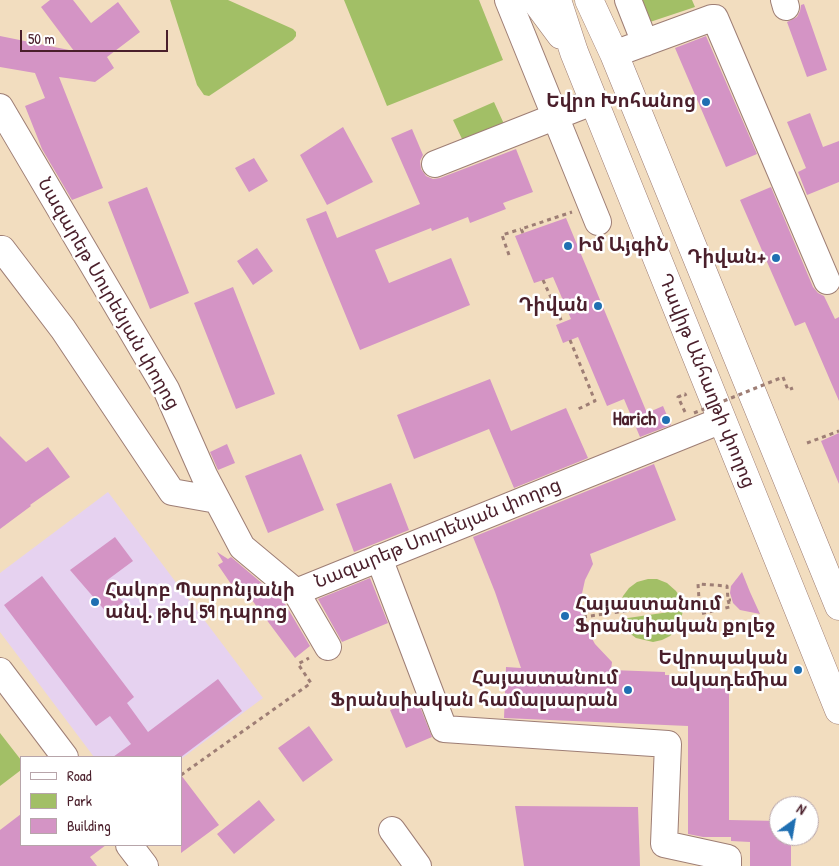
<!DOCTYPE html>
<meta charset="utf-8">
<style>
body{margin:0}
#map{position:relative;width:839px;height:866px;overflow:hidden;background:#f2ddbf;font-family:"Patrick Hand",sans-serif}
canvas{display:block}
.legend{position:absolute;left:20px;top:756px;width:162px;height:90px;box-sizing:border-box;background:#fff;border:1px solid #b7a5aa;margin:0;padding:6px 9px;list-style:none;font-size:15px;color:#4a1f2b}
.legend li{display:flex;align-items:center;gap:10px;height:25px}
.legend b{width:25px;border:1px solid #b7a5aa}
.north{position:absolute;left:769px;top:796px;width:50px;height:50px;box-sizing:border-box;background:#fff;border:1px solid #b7a5aa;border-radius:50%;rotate:32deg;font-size:14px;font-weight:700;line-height:20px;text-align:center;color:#4a1f2b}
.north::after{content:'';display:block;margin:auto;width:18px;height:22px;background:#1f6fb2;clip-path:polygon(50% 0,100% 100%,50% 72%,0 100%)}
.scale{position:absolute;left:20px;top:30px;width:148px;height:22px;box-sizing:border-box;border:2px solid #4a1f2b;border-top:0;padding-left:6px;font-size:15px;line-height:18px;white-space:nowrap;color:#4a1f2b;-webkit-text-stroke:4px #fff;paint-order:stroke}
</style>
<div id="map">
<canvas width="839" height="866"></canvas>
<ul class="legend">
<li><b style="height:6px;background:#fff"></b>Road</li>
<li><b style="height:14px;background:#a2bf66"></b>Park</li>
<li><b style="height:14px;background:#d494c5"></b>Building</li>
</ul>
<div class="north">N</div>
<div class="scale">50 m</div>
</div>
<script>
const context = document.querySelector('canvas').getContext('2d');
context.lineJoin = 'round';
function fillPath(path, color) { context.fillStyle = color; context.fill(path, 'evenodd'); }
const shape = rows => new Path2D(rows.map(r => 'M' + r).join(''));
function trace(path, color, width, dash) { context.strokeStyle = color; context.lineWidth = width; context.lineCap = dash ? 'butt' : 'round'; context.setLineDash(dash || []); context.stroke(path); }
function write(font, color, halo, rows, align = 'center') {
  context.font = font + ' "Patrick Hand","Noto Sans Armenian",sans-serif'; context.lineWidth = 5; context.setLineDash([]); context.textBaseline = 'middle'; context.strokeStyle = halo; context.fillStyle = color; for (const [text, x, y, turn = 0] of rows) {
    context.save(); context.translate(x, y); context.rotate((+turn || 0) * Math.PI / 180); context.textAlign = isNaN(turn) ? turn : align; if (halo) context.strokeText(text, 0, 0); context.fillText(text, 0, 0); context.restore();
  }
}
fillPath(shape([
 [108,492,263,698,181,759,181,757,94,757,0,632,0,573]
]), '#e6d2f0');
fillPath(shape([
 [170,0,228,0,293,29,296,32,296,36,293,40,209,96,204,95,197,85],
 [344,0,479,0,503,60,387,106],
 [635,0,692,0,695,7,644,24],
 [494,102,504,124,463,141,453,120],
 [648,579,657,579,667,583,676,591,681,599,619,609,623,596,629,588,637,582],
 [683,610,681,620,677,629,670,636,662,640,653,642,636,638,628,632,621,619],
 [0,733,21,760,21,770,0,786]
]), '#a2bf66');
fillPath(shape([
 [50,0,73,0,91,23,118,2,140,32,107,57,114,68,95,82,59,77,103,188,72,200,42,149,25,106,45,98,35,73,0,67,0,36,74,51,41,7],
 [804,4,827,70,807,77,787,22,797,17,800,11,801,5],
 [706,36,757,154,726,167,675,48],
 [810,113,823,147,839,141,839,182,807,195,798,172,806,168,787,122],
 [343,127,373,182,327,205,300,155],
 [412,129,423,155,420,161,421,169,426,176,433,179,440,178,516,149,533,192,503,203,506,209,470,223,468,217,432,231,431,228,375,250,389,283,451,258,470,305,360,350,306,219,326,211,337,238,420,204,391,138],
 [254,158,268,181,249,192,235,168],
 [147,187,189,293,150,309,108,202],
 [771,187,813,287,818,293,824,296,835,319,839,317,839,401,805,322,795,326,740,200],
 [566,218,647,413,663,406,671,425,640,437,624,399,607,406,578,337,563,343,556,325,571,319,553,277,534,283,515,236],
 [257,248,273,271,253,285,237,261],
 [233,287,275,394,236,409,194,303],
 [490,379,511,431,566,408,588,458,514,488,489,429,414,459,397,415],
 [839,433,839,484,821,441],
 [0,436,26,462,48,447,70,477,30,505,31,506,0,529],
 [227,444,235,463,218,470,210,452],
 [301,454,324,510,268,533,245,476],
 [654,464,676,520,590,554,593,564,585,580,581,598,585,626,595,644,612,662,611,670,665,672,665,675,729,676,729,820,779,821,779,836,791,836,791,866,750,866,750,842,731,841,731,837,703,837,688,834,688,726,504,718,506,667,521,668,495,592,473,537],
 [391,483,409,530,354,552,336,504],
 [115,537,133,561,106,581,123,602,108,614,70,570],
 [217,552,228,559,231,557,284,602,310,646,295,658,237,580,231,584,218,565,223,562],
 [742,572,750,592,760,614,740,610,733,603,730,593,731,586],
 [42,576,134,697,127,703,148,732,218,679,242,711,181,757,113,757,131,744,110,716,96,726,4,605],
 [370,578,388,623,342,642,318,599],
 [417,699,432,737,406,748,390,710],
 [309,726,333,760,303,782,278,748],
 [181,775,219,825,181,853],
 [259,800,275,820,234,854,217,834],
 [515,806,638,807,640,866,524,866],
 [21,814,21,845,106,845,90,857,97,866,0,866,0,830]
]), '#d494c5');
const minor = shape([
 [508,0,598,222],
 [628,0,645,43],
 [784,0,786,7],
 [614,54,712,18,715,18,827,281],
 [0,107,166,389,204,475,242,547,296,592,722,420],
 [435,164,595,101],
 [2,249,63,329,172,492,217,500],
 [379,558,444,729,668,744,664,844,728,858,728,866],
 [296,592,328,647],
 [0,671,65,757],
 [392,830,418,866],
 [129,845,145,866]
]);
const major = shape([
 [535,0,561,35],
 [557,0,574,52,839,710],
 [589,0,614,54,839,606]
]);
trace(minor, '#9e7e75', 28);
trace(major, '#9e7e75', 29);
trace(shape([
 [523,233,521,229,572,212],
 [509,255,502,235,521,229],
 [543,280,562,322],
 [570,340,595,401,576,410],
 [783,377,788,390,793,388],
 [685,412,678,397,685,394,686,396],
 [807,443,839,431],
 [728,600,730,607,700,614,698,584,727,586,728,600,731,600],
 [583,617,699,601],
 [181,775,311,683,298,664,309,658]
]), '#9e7e75', 3, [4, 4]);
trace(minor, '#fff', 26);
trace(major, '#fff', 28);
trace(shape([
 [694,413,783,377]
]), '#9e7e75', 3, [4, 4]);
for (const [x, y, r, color] of [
 [706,102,5,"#1f6fb2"],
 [568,246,5,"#1f6fb2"],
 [776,258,5,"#1f6fb2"],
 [598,306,5,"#1f6fb2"],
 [666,420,5,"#1f6fb2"],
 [95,602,5,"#1f6fb2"],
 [565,616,5,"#1f6fb2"],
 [798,670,5,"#1f6fb2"],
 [628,690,5,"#1f6fb2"]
]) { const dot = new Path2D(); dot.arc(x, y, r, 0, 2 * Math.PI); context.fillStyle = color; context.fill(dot); trace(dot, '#fff', 2); }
write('bold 19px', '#4a1f2b', '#fff', [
 ["Եվրո Խոհանոց",696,102],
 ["Իմ ԱյգիՆ",578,246,"left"],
 ["Դիվան+",766,258],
 ["Դիվան",588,306],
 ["Harich",656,420],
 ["Հակոբ Պարոնյանի",105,591,"left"],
 ["անվ. թիվ 59 դպրոց",105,613,"left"],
 ["Հայաստանում",575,605,"left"],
 ["Ֆրանսիական քոլեջ",575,627,"left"],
 ["Եվրոպական",788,659],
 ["ակադեմիա",788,681],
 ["Հայաստանում",618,679],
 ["Ֆրանսիական համալսարան",618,701]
], 'right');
write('19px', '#4a1f2b', '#fff', [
 ["Նազարեթ Սուրենյան փողոց",108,294,60],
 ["Դավիթ Անհաղթի փողոց",706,381,68],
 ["Նազարեթ Սուրենյան փողոց",438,534,-22]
]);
</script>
